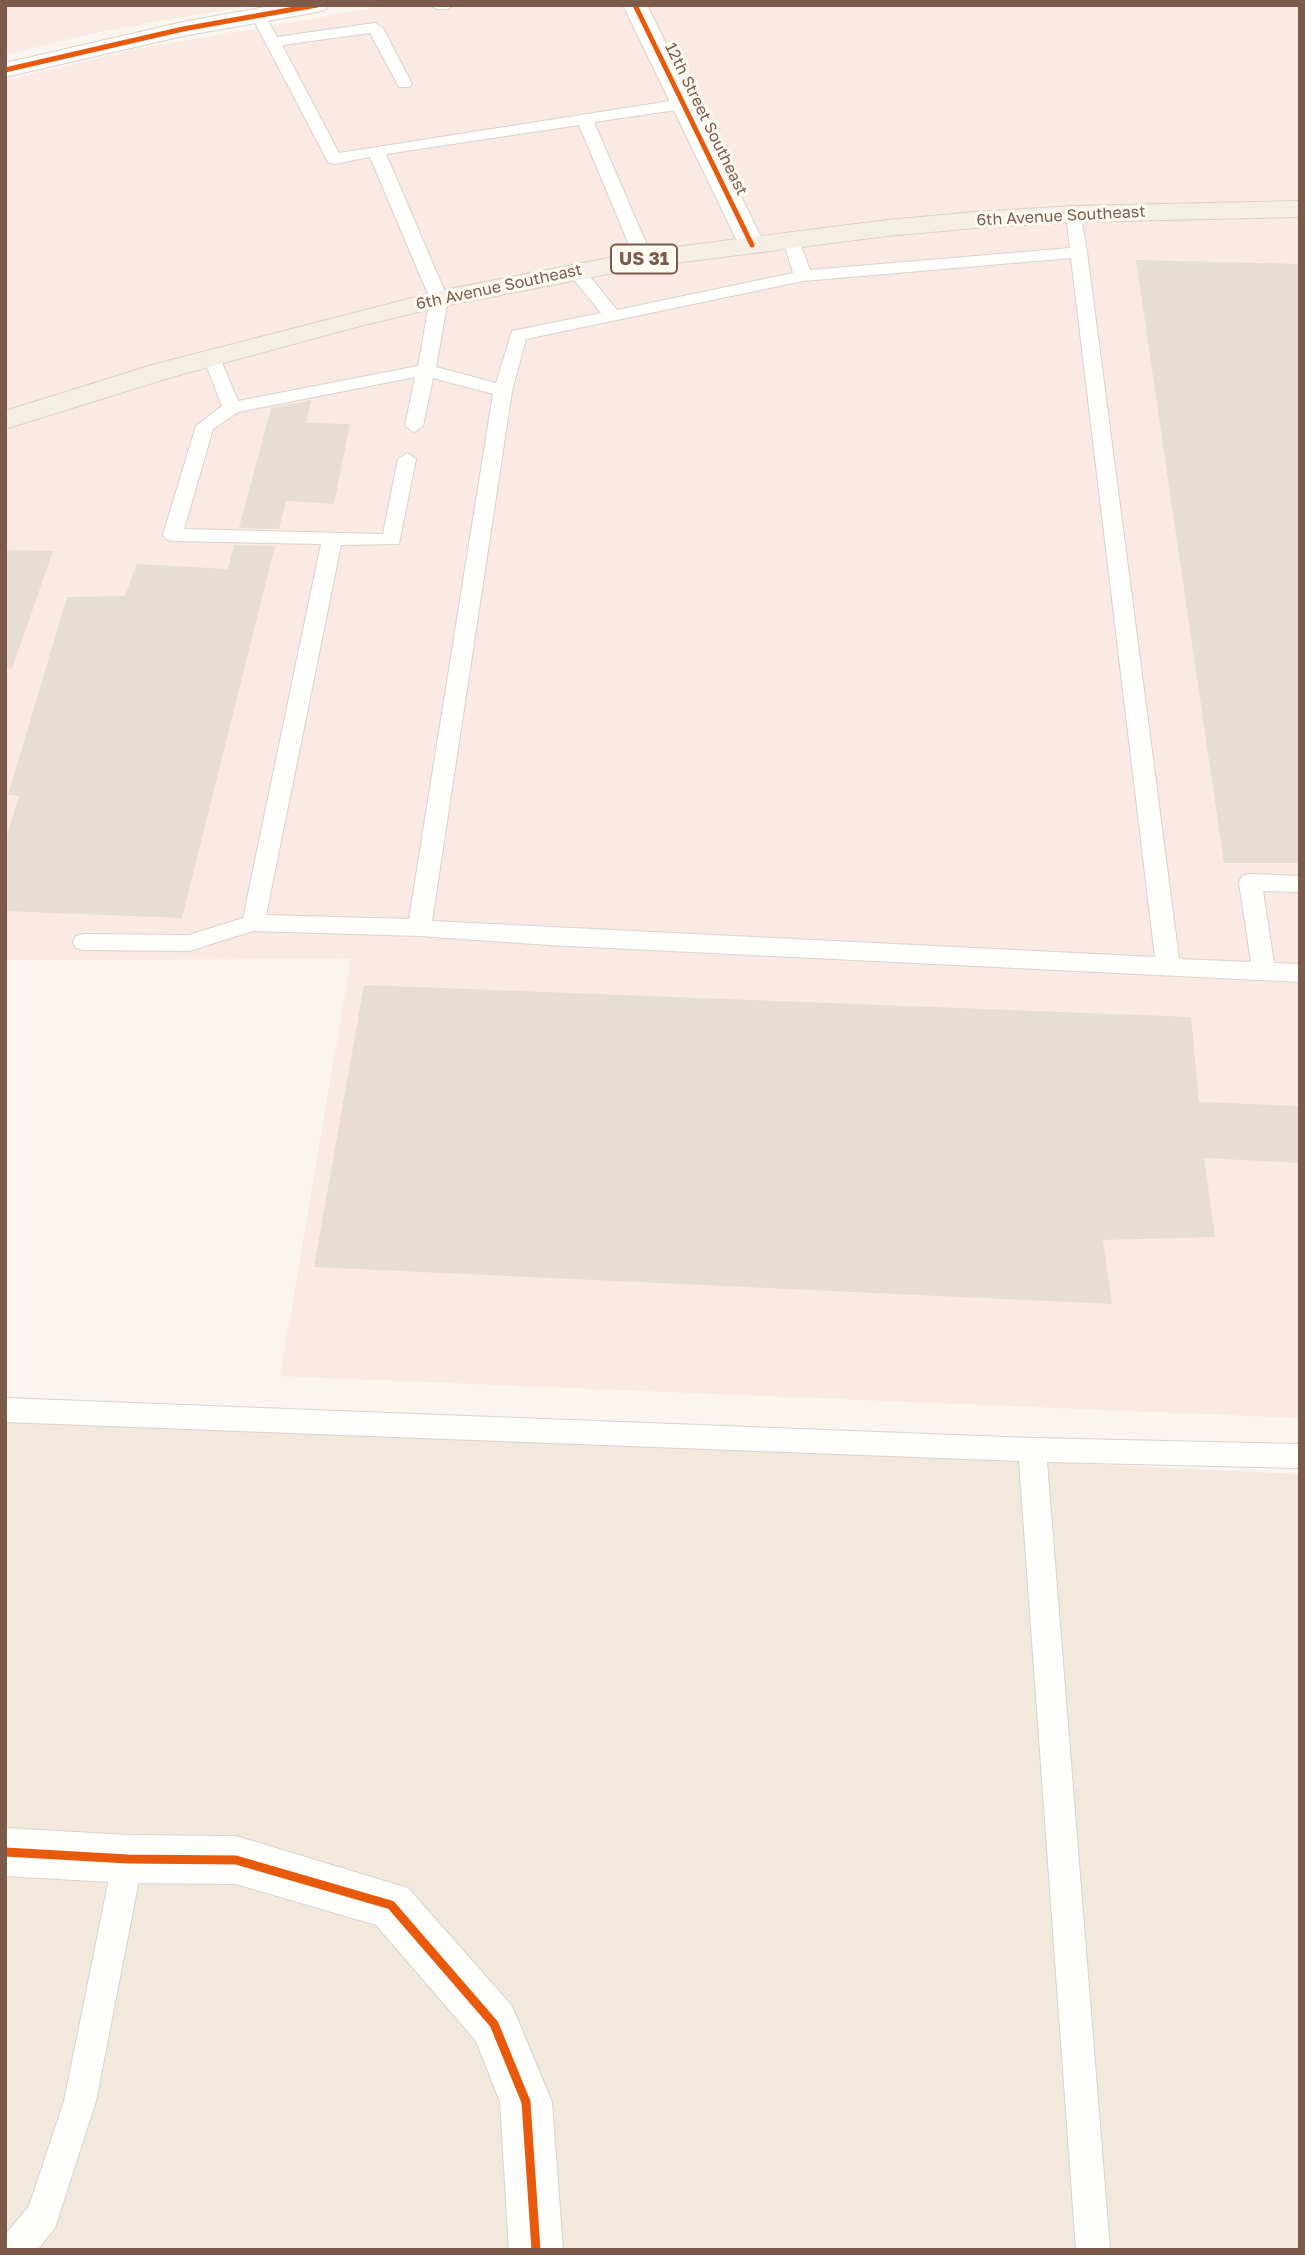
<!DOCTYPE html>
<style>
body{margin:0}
#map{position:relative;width:1305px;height:2255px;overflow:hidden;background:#faf5ef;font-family:"Golos Text",sans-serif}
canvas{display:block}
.frame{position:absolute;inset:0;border:7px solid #7c5b4a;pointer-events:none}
</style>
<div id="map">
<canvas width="1305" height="2255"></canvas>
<div class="frame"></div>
</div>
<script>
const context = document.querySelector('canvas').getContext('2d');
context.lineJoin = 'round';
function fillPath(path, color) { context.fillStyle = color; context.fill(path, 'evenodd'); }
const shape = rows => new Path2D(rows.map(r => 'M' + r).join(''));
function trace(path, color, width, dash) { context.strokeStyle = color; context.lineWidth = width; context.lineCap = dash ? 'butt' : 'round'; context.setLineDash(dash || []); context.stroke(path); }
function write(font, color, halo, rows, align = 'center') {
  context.font = font + ' "Golos Text",sans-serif'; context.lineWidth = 6; context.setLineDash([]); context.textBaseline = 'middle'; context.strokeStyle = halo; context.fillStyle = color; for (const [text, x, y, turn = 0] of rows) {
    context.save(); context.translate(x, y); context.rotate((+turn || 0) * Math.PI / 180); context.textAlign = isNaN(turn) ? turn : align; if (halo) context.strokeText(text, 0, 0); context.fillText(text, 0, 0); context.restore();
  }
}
fillPath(shape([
 [5,1414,1300,1474,1300,2250,5,2250]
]), '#f3e8dc');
fillPath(shape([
 [5,5,252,5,103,31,5,55],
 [392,5,1300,5,1300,1418,280,1376,351,959,5,960,5,81,131,50]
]), '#faeae3');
fillPath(shape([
 [1136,260,1300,264,1300,863,1224,863],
 [311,400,306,423,350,424,334,504,286,501,279,529,239,528,271,408],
 [234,545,275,546,182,918,5,911,5,841,19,796,8,795,67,597,125,596,137,564,228,569],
 [5,550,53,551,12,669,5,668],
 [364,985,1191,1017,1199,1102,1300,1106,1300,1163,1204,1158,1215,1237,1103,1240,1112,1304,314,1267]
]), '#e7ddd5');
const lane = shape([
 [430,5,454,5,447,9,437,9,430,5],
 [258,11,263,12,277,37,375,23,383,28,412,84,409,87,399,87,370,33,282,45,339,153,683,99,691,104,683,109,594,122,653,259,644,264,635,259,579,125,386,154,448,299,436,367,496,383,512,331,601,313,567,271,570,267,582,267,617,310,793,273,783,240,791,235,799,240,810,270,1070,248,1066,214,1074,209,1080,210,1087,252,1179,959,1251,962,1239,882,1242,876,1250,874,1300,876,1300,892,1263,891,1274,963,1300,964,1300,982,549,945,419,936,253,931,189,951,84,950,76,948,73,942,76,936,84,934,189,935,243,918,321,544,173,541,166,539,163,535,196,426,222,406,203,357,212,352,218,353,238,401,418,366,430,299,370,157,334,164,328,162,251,15,258,11],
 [1071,258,1155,957,432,921,512,391,526,339,803,281,1071,258],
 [415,377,405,426,414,432,423,426,433,378,493,394,409,919,266,915,341,545,399,544,416,459,407,453,398,459,383,534,184,529,213,429,238,412,415,377],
 [5,1398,1032,1438,1300,1444,1300,1468,1047,1462,1110,2250,1076,2250,1019,1461,5,1422,5,1398],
 [128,1844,139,1848,143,1859,96,2101,55,2228,37,2250,5,2250,5,2235,29,2206,64,2101,113,1859,117,1848,128,1844]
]);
const street = shape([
 [276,5,329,5,325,10,317,12,183,36,5,77,5,63,183,22,276,5],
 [623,5,647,5,765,245,761,251,752,253,743,251,739,245,623,5],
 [5,1828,128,1835,236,1836,408,1888,512,2006,552,2102,563,2250,509,2250,500,2102,476,2041,376,1925,236,1884,128,1883,5,1876,5,1828]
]);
const primary = shape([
 [1300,201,1300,217,1074,222,975,228,887,236,644,267,439,307,356,327,172,377,5,429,5,411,152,365,439,291,644,251,887,220,975,212,1074,206,1300,201]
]);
trace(lane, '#d9d2cd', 2);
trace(street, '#d9d2cd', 2);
trace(primary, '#dbd1cb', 2);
fillPath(lane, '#fefefd');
fillPath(street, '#fefefd');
fillPath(primary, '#f4eee6');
trace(shape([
 [635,5,752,245],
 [5,70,183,29,317,5]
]), '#e8590c', 5);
trace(shape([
 [5,1852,128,1859,236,1860,391,1905,494,2024,526,2102,536,2250]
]), '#e8590c', 9);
write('16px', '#7c5b4a', '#fffaf2', [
 ["12th Street Southeast",706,119,64],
 ["6th Avenue Southeast",1061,216,-3],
 ["6th Avenue Southeast",499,287,-12]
]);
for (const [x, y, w] of [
 [644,259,66]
]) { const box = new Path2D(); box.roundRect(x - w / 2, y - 14.5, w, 29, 5); context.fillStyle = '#fffaf2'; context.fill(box); trace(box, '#7c5b4a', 2); }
write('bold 18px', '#7c5b4a', null, [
 ["US 31",644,259]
]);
</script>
